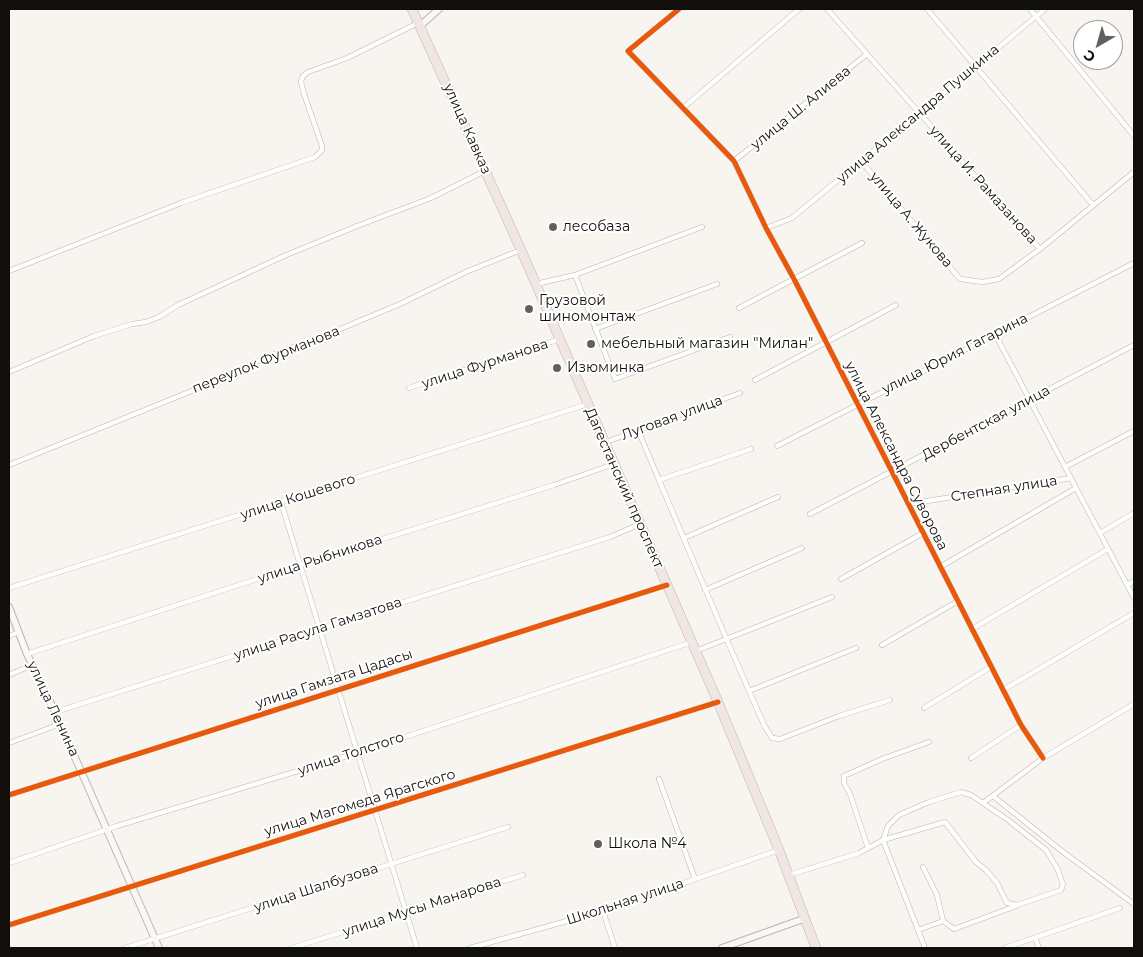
<!DOCTYPE html>
<meta charset="utf-8">
<style>
body{margin:0}
#map{position:relative;width:1143px;height:957px;overflow:hidden;background:#f8f5f0;font-family:Montserrat,sans-serif}
canvas{display:block}
.frame{position:absolute;inset:0;border:10px solid #110f0c;pointer-events:none}
.north{position:absolute;left:1073px;top:20px;width:50px;height:50px;box-sizing:border-box;background:#fff;border:1px solid #a09f9e;border-radius:50%;rotate:218deg;font-size:14px;font-weight:700;line-height:20px;text-align:center;color:#110f0c}
.north::after{content:'';display:block;margin:auto;width:18px;height:22px;background:#62605c;clip-path:polygon(50% 0,100% 100%,50% 72%,0 100%)}
</style>
<div id="map">
<canvas width="1143" height="957"></canvas>
<div class="frame"></div>
<div class="north">С</div>
</div>
<script>
const context = document.querySelector('canvas').getContext('2d');
context.lineJoin = 'round';
const shape = rows => new Path2D(rows.map(r => 'M' + r).join(''));
function trace(path, color, width, dash) { context.strokeStyle = color; context.lineWidth = width; context.lineCap = dash ? 'butt' : 'round'; context.setLineDash(dash || []); context.stroke(path); }
function write(font, color, halo, rows, align = 'center') {
  context.font = font + ' Montserrat,sans-serif'; context.lineWidth = 4; context.setLineDash([]); context.textBaseline = 'middle'; context.strokeStyle = halo; context.fillStyle = color; for (const [text, x, y, turn = 0] of rows) {
    context.save(); context.translate(x, y); context.rotate((+turn || 0) * Math.PI / 180); context.textAlign = isNaN(turn) ? turn : align; if (halo) context.strokeText(text, 0, 0); context.fillText(text, 0, 0); context.restore();
  }
}
const street = shape([
 [679,9,628,51,734,161,766,228,794,279,1021,725,1043,758],
 [827,9,1040,249],
 [927,9,1093,205],
 [1030,9,1134,136],
 [683,108,799,9],
 [734,161,867,54],
 [861,161,960,279,983,282,999,279,1040,249,1134,172],
 [766,228,792,218,1045,9],
 [9,271,181,203,315,157,322,150,322,146,303,91,301,81,303,76,308,72,347,58,418,23],
 [575,275,615,379,730,337],
 [536,284,575,275,702,227],
 [739,308,862,243],
 [595,329,717,284],
 [995,334,1134,598],
 [9,372,94,336,132,324,146,322,159,317,178,305,284,256,357,226,431,198,485,171],
 [755,380,896,305],
 [409,388,560,339],
 [638,430,659,480,751,449],
 [606,442,740,393],
 [777,446,1134,263],
 [9,465,199,388,267,357,333,332,400,304,468,271,521,250],
 [1065,467,1134,431],
 [659,480,726,638,764,725,772,738,780,739,839,716,890,700],
 [281,502,417,948],
 [908,504,1071,478],
 [810,514,1134,345],
 [1100,533,1134,513],
 [684,538,778,497],
 [940,567,1076,488],
 [841,579,923,533],
 [1127,585,1134,581],
 [9,588,588,404],
 [705,590,802,548],
 [972,629,1108,549],
 [9,636,19,632],
 [882,645,958,601],
 [696,651,832,597],
 [27,654,300,565,554,485,614,464],
 [9,675,32,665],
 [1003,690,1134,613],
 [749,691,856,648],
 [924,708,991,667],
 [9,743,55,726,55,712,610,537,640,524],
 [971,758,1021,725],
 [659,779,695,879],
 [9,795,667,585],
 [993,796,1063,852,1134,904],
 [983,803,1043,758,1134,704],
 [883,840,925,948],
 [868,848,850,794,844,783,844,776,882,759,929,742],
 [9,863,117,826,357,753,692,642],
 [923,867,937,895,943,921,954,929,1016,906],
 [789,875,859,853,883,840,945,822,976,862,986,870,997,883,1007,903,1017,905,1061,890,1063,885,1058,870,1046,850,1008,820,971,795,961,792,929,802,899,815,888,826,883,840],
 [603,911,615,948],
 [9,925,718,702],
 [918,930,943,921],
 [1035,938,1039,948],
 [125,948,508,827],
 [292,948,523,875],
 [470,948,603,911,779,850],
 [1005,948,1120,908]
]);
const secondary = shape([
 [421,25,439,9],
 [9,607,27,654,55,712,159,948],
 [722,948,806,918]
]);
const highway = shape([
 [412,9,521,250,718,702,779,850,816,948]
]);
trace(street, '#b9b6b3', 5.5);
trace(secondary, '#b9b6b3', 8);
trace(highway, '#bfb4b1', 10);
trace(street, '#fefefd', 4.5);
trace(secondary, '#faf7f5', 6);
trace(highway, '#f0e7e5', 9);
trace(shape([
 [679,9,628,51,734,161,766,228,794,279,1021,725,1043,758],
 [9,795,667,585],
 [9,925,718,702]
]), '#e8590c', 5);
for (const [x, y, r, color] of [
 [553,227,5,"#62605c"],
 [529,309,5,"#62605c"],
 [591,344,5,"#62605c"],
 [557,368,5,"#62605c"],
 [598,844,5,"#62605c"]
]) { const dot = new Path2D(); dot.arc(x, y, r, 0, 2 * Math.PI); context.fillStyle = color; context.fill(dot); trace(dot, '#fff', 2); }
write('14px', '#110f0c', '#fff', [
 ["улица Ш. Алиева",801,108,-39],
 ["улица Александра Пушкина",918,114,-40],
 ["улица Кавказ",467,129,66],
 ["улица И. Рамазанова",983,185,48],
 ["улица А. Жукова",911,220,50],
 ["улица Юрия Гагарина",955,354,-27],
 ["переулок Фурманова",266,360,-22],
 ["улица Фурманова",485,364,-18],
 ["Луговая улица",672,418,-20],
 ["Дербентская улица",986,423,-28],
 ["улица Александра Суворова",896,456,63],
 ["Дагестанский проспект",624,488,66],
 ["Степная улица",1004,489,-9],
 ["улица Кошевого",298,497,-18],
 ["улица Рыбникова",320,559,-18],
 ["улица Расула Гамзатова",318,629,-18],
 ["улица Гамзата Цадасы",334,679,-18],
 ["улица Ленина",53,709,65],
 ["улица Толстого",351,754,-18],
 ["улица Магомеда Ярагского",360,803,-17],
 ["улица Шалбузова",316,888,-18],
 ["Школьная улица",625,902,-18],
 ["улица Мусы Манарова",422,907,-18]
]);
write('14px', '#110f0c', '#fff', [
 ["лесобаза",563,227],
 ["Грузовой",539,301],
 ["шиномонтаж",539,317],
 ["мебельный магазин \"Милан\"",601,344],
 ["Изюминка",567,368],
 ["Школа №4",608,844]
], 'left');
</script>
